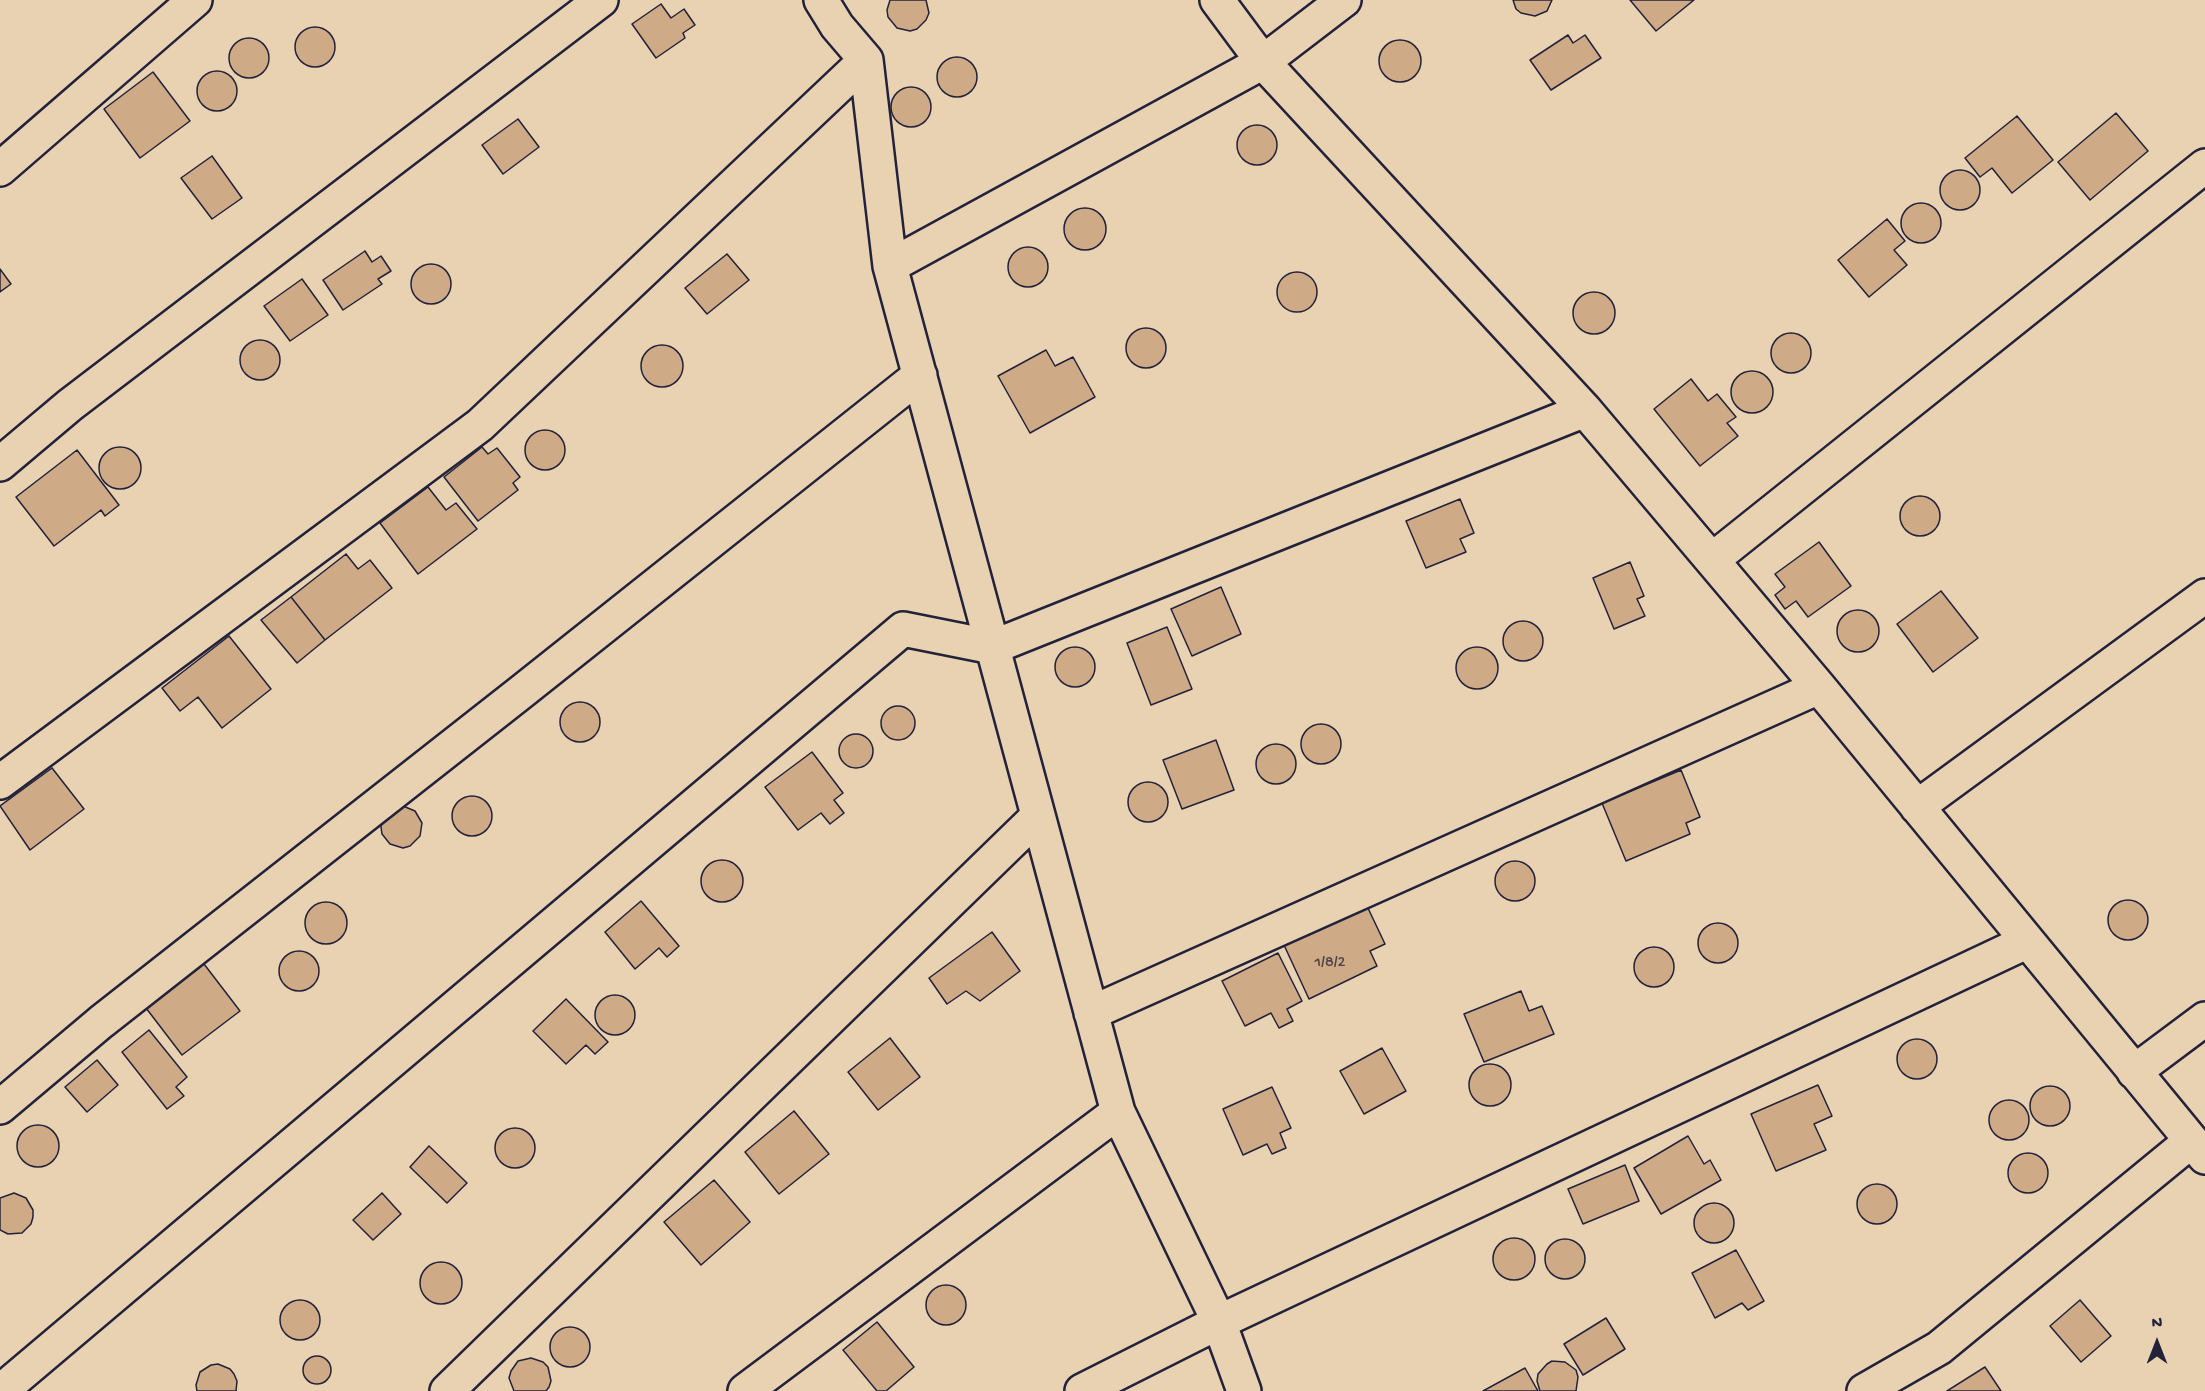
<!DOCTYPE html>
<style>
body{margin:0}
#map{position:relative;width:2205px;height:1391px;overflow:hidden;background:#e9d2b2;font-family:"Gochi Hand",sans-serif}
canvas{display:block}
.north{position:absolute;left:2127px;top:1313px;width:60px;height:60px;-webkit-text-stroke:4px #e9d2b2;paint-order:stroke;rotate:0deg;font-size:16px;font-weight:700;line-height:24px;text-align:center;color:#22223b}
.north::after{content:'';display:block;margin:auto;width:21px;height:27px;background:#22223b;clip-path:polygon(50% 0,100% 100%,50% 72%,0 100%)}
</style>
<div id="map">
<canvas width="2205" height="1391"></canvas>
<div class="north">N</div>
</div>
<script>
const context = document.querySelector('canvas').getContext('2d');
context.lineJoin = 'round';
function fillPath(path, color) { context.fillStyle = color; context.fill(path, 'evenodd'); }
const shape = rows => new Path2D(rows.map(r => 'M' + r).join(''));
function trace(path, color, width, dash) { context.strokeStyle = color; context.lineWidth = width; context.lineCap = dash ? 'butt' : 'round'; context.setLineDash(dash || []); context.stroke(path); }
function write(font, color, halo, rows, align = 'center') {
  context.font = font + ' "Gochi Hand",sans-serif'; context.lineWidth = 4.5; context.setLineDash([]); context.textBaseline = 'middle'; context.strokeStyle = halo; context.fillStyle = color; for (const [text, x, y, turn = 0] of rows) {
    context.save(); context.translate(x, y); context.rotate((+turn || 0) * Math.PI / 180); context.textAlign = isNaN(turn) ? turn : align; if (halo) context.strokeText(text, 0, 0); context.fillText(text, 0, 0); context.restore();
  }
}
const building = shape([
 [890,0,926,0,929,13,926,20,917,29,910,31,897,28,888,17,887,10,890,0],
 [1513,0,1552,0,1547,11,1535,16,1521,13,1516,9,1513,0],
 [1630,0,1694,0,1656,31,1630,0],
 [661,4,671,18,684,9,695,25,683,33,685,38,656,58,632,24,661,4],
 '295 47a20 20 0 1 1 40 0a20 20 0 1 1-40 0Z',
 [1568,35,1573,43,1585,35,1601,58,1551,90,1530,60,1568,35],
 '229 58a20 20 0 1 1 40 0a20 20 0 1 1-40 0Z',
 '1379 61a21 21 0 1 1 42 0a21 21 0 1 1-42 0Z',
 '937 77a20 20 0 1 1 40 0a20 20 0 1 1-40 0Z',
 '197 91a20 20 0 1 1 40 0a20 20 0 1 1-40 0Z',
 [153,72,190,121,140,158,104,109,153,72],
 '891 107a20 20 0 1 1 40 0a20 20 0 1 1-40 0Z',
 [2116,113,2148,151,2090,200,2058,162,2116,113],
 [2017,116,2053,160,2012,193,1992,168,1980,177,1965,158,2017,116],
 [518,119,539,147,503,174,482,145,518,119],
 '1237 145a20 20 0 1 1 40 0a20 20 0 1 1-40 0Z',
 [212,156,242,198,212,219,181,178,212,156],
 '1940 190a20 20 0 1 1 40 0a20 20 0 1 1-40 0Z',
 '1901 223a20 20 0 1 1 40 0a20 20 0 1 1-40 0Z',
 '1064 229a21 21 0 1 1 42 0a21 21 0 1 1-42 0Z',
 [1887,219,1905,241,1894,250,1907,265,1869,297,1838,260,1887,219],
 '1008 267a20 20 0 1 1 40 0a20 20 0 1 1-40 0Z',
 [365,251,372,262,381,256,391,271,378,279,382,284,343,310,323,280,365,251],
 [727,254,749,280,707,314,685,288,727,254],
 '411 284a20 20 0 1 1 40 0a20 20 0 1 1-40 0Z',
 [0,269,11,284,0,292,0,269],
 '1277 292a20 20 0 1 1 40 0a20 20 0 1 1-40 0Z',
 [302,279,328,315,290,341,264,306,302,279],
 '1573 313a21 21 0 1 1 42 0a21 21 0 1 1-42 0Z',
 '1126 348a20 20 0 1 1 40 0a20 20 0 1 1-40 0Z',
 '1771 353a20 20 0 1 1 40 0a20 20 0 1 1-40 0Z',
 '240 360a20 20 0 1 1 40 0a20 20 0 1 1-40 0Z',
 '641 366a21 21 0 1 1 42 0a21 21 0 1 1-42 0Z',
 [1046,350,1055,366,1073,357,1095,397,1030,433,998,376,1046,350],
 '1731 392a21 21 0 1 1 42 0a21 21 0 1 1-42 0Z',
 [1691,379,1708,401,1717,394,1736,417,1727,423,1738,436,1700,466,1654,409,1691,379],
 '525 450a20 20 0 1 1 40 0a20 20 0 1 1-40 0Z',
 [482,447,488,454,497,448,520,477,513,483,518,490,478,521,444,477,482,447],
 '99 468a21 21 0 1 1 42 0a21 21 0 1 1-42 0Z',
 [77,450,119,505,105,516,101,510,54,546,16,497,77,450],
 [428,487,446,510,456,503,477,529,418,574,380,523,428,487],
 '1900 516a20 20 0 1 1 40 0a20 20 0 1 1-40 0Z',
 [1460,499,1474,533,1460,539,1466,552,1426,568,1406,521,1460,499],
 [1819,542,1851,586,1808,617,1796,601,1785,609,1775,595,1785,587,1775,574,1819,542],
 [346,554,358,569,370,560,392,588,325,640,291,597,346,554],
 [1630,562,1644,596,1637,599,1645,616,1614,629,1593,578,1630,562],
 [1221,587,1241,634,1192,656,1171,609,1221,587],
 [1941,591,1978,638,1933,672,1897,624,1941,591],
 [291,597,325,640,297,663,261,620,291,597],
 '1837 631a21 21 0 1 1 42 0a21 21 0 1 1-42 0Z',
 '1503 641a20 20 0 1 1 40 0a20 20 0 1 1-40 0Z',
 [1167,627,1192,689,1151,705,1127,643,1167,627],
 [229,636,271,689,222,728,198,697,180,711,162,688,229,636],
 '1055 667a20 20 0 1 1 40 0a20 20 0 1 1-40 0Z',
 '1456 668a21 21 0 1 1 42 0a21 21 0 1 1-42 0Z',
 '560 722a20 20 0 1 1 40 0a20 20 0 1 1-40 0Z',
 '881 723a17 17 0 1 1 34 0a17 17 0 1 1-34 0Z',
 '1301 744a20 20 0 1 1 40 0a20 20 0 1 1-40 0Z',
 '839 751a17 17 0 1 1 34 0a17 17 0 1 1-34 0Z',
 [1216,740,1234,790,1182,809,1163,760,1216,740],
 '1256 764a20 20 0 1 1 40 0a20 20 0 1 1-40 0Z',
 [812,752,843,793,834,800,844,813,830,824,821,813,798,830,765,787,812,752],
 [52,768,84,809,30,850,0,806,52,768],
 [1681,770,1700,817,1686,823,1690,834,1626,861,1602,803,1681,770],
 '1128 802a20 20 0 1 1 40 0a20 20 0 1 1-40 0Z',
 '452 816a20 20 0 1 1 40 0a20 20 0 1 1-40 0Z',
 [403,806,415,811,422,823,420,836,410,846,403,848,390,844,382,834,381,827,382,820,403,806],
 '701 881a21 21 0 1 1 42 0a21 21 0 1 1-42 0Z',
 '1495 881a20 20 0 1 1 40 0a20 20 0 1 1-40 0Z',
 '2108 920a20 20 0 1 1 40 0a20 20 0 1 1-40 0Z',
 [641,901,679,946,667,957,659,948,635,969,605,932,641,901],
 '305 923a21 21 0 1 1 42 0a21 21 0 1 1-42 0Z',
 [1367,906,1385,944,1370,951,1377,966,1309,999,1284,945,1367,906],
 '1698 943a20 20 0 1 1 40 0a20 20 0 1 1-40 0Z',
 [992,932,1020,971,980,1001,966,991,947,1004,929,978,992,932],
 '1634 967a20 20 0 1 1 40 0a20 20 0 1 1-40 0Z',
 '279 971a20 20 0 1 1 40 0a20 20 0 1 1-40 0Z',
 [1278,953,1302,1001,1287,1009,1293,1021,1279,1028,1271,1013,1245,1026,1222,981,1278,953],
 [204,964,240,1011,182,1055,146,1008,204,964],
 [1521,991,1529,1011,1542,1006,1554,1034,1484,1062,1464,1014,1521,991],
 '595 1015a20 20 0 1 1 40 0a20 20 0 1 1-40 0Z',
 [566,999,608,1042,595,1054,586,1045,566,1064,533,1031,566,999],
 [149,1030,187,1077,176,1087,184,1096,167,1109,122,1052,149,1030],
 [890,1038,920,1077,878,1110,848,1072,890,1038],
 '1897 1059a20 20 0 1 1 40 0a20 20 0 1 1-40 0Z',
 [1382,1048,1406,1091,1364,1114,1340,1071,1382,1048],
 [97,1060,118,1085,87,1112,65,1087,97,1060],
 '1469 1085a21 21 0 1 1 42 0a21 21 0 1 1-42 0Z',
 [1818,1085,1832,1116,1814,1124,1826,1150,1776,1171,1751,1114,1818,1085],
 '2030 1106a20 20 0 1 1 40 0a20 20 0 1 1-40 0Z',
 [1272,1087,1291,1128,1280,1133,1286,1148,1272,1154,1267,1144,1243,1155,1223,1109,1272,1087],
 '1989 1120a20 20 0 1 1 40 0a20 20 0 1 1-40 0Z',
 [794,1111,829,1154,779,1194,745,1152,794,1111],
 '17 1146a21 21 0 1 1 42 0a21 21 0 1 1-42 0Z',
 '495 1148a20 20 0 1 1 40 0a20 20 0 1 1-40 0Z',
 [1688,1136,1704,1164,1710,1160,1721,1180,1661,1214,1634,1168,1688,1136],
 [429,1146,467,1183,447,1203,410,1167,429,1146],
 '2008 1173a20 20 0 1 1 40 0a20 20 0 1 1-40 0Z',
 [1625,1165,1639,1201,1583,1224,1568,1189,1625,1165],
 [714,1180,750,1222,701,1265,664,1222,714,1180],
 '1857 1204a20 20 0 1 1 40 0a20 20 0 1 1-40 0Z',
 [14,1193,26,1198,33,1210,33,1217,31,1224,22,1233,8,1234,0,1230,0,1198,14,1193],
 [382,1193,401,1214,373,1240,353,1220,382,1193],
 '1694 1223a20 20 0 1 1 40 0a20 20 0 1 1-40 0Z',
 '1493 1259a21 21 0 1 1 42 0a21 21 0 1 1-42 0Z',
 '1545 1259a20 20 0 1 1 40 0a20 20 0 1 1-40 0Z',
 [1736,1250,1764,1301,1748,1310,1742,1303,1715,1318,1692,1273,1736,1250],
 '420 1283a21 21 0 1 1 42 0a21 21 0 1 1-42 0Z',
 '926 1305a20 20 0 1 1 40 0a20 20 0 1 1-40 0Z',
 '280 1320a20 20 0 1 1 40 0a20 20 0 1 1-40 0Z',
 [2080,1300,2111,1336,2081,1362,2050,1326,2080,1300],
 [1606,1318,1625,1349,1583,1375,1564,1344,1606,1318],
 [877,1322,914,1367,886,1391,877,1391,843,1350,877,1322],
 '550 1347a20 20 0 1 1 40 0a20 20 0 1 1-40 0Z',
 '303 1370a14 14 0 1 1 28 0a14 14 0 1 1-28 0Z',
 [531,1358,543,1362,548,1367,551,1381,549,1387,546,1391,514,1391,509,1378,511,1371,518,1361,531,1358],
 [1552,1361,1565,1362,1576,1370,1578,1377,1576,1391,1540,1391,1537,1381,1538,1374,1547,1364,1552,1361],
 [218,1364,230,1369,234,1374,237,1381,236,1391,197,1391,196,1385,200,1372,211,1365,218,1364],
 [1985,1367,2001,1391,1947,1391,1985,1367],
 [1525,1368,1538,1391,1483,1391,1525,1368]
]);
fillPath(building, '#ceab86');
trace(building, '#22223b', 1.5);
const minor = shape([
 [821,0,837,26,866,60,890,266,1118,1112,1219,1322,1244,1391],
 [1217,0,1263,62,1585,410,1819,687,2205,1157],
 [0,169,195,0],
 [890,266,1263,62,1344,0],
 [0,464,70,405,601,0],
 [1712,560,2205,166],
 [0,782,480,425,866,60],
 [1917,807,2205,596],
 [1091,1013,1819,687],
 [2134,1072,2205,1019],
 [0,1107,101,1022,520,693,920,375],
 [1,1391,903,629,993,647,1585,410],
 [447,1391,1038,816],
 [745,1391,1118,1112],
 [1082,1391,1219,1322,2026,942],
 [1864,1391,1939,1348,2191,1141]
]);
trace(minor, '#22223b', 38);
trace(minor, '#e9d2b2', 33);
write('16px', '#4d444e', null, [
 ["1/8/2",1330,964]
]);
</script>
